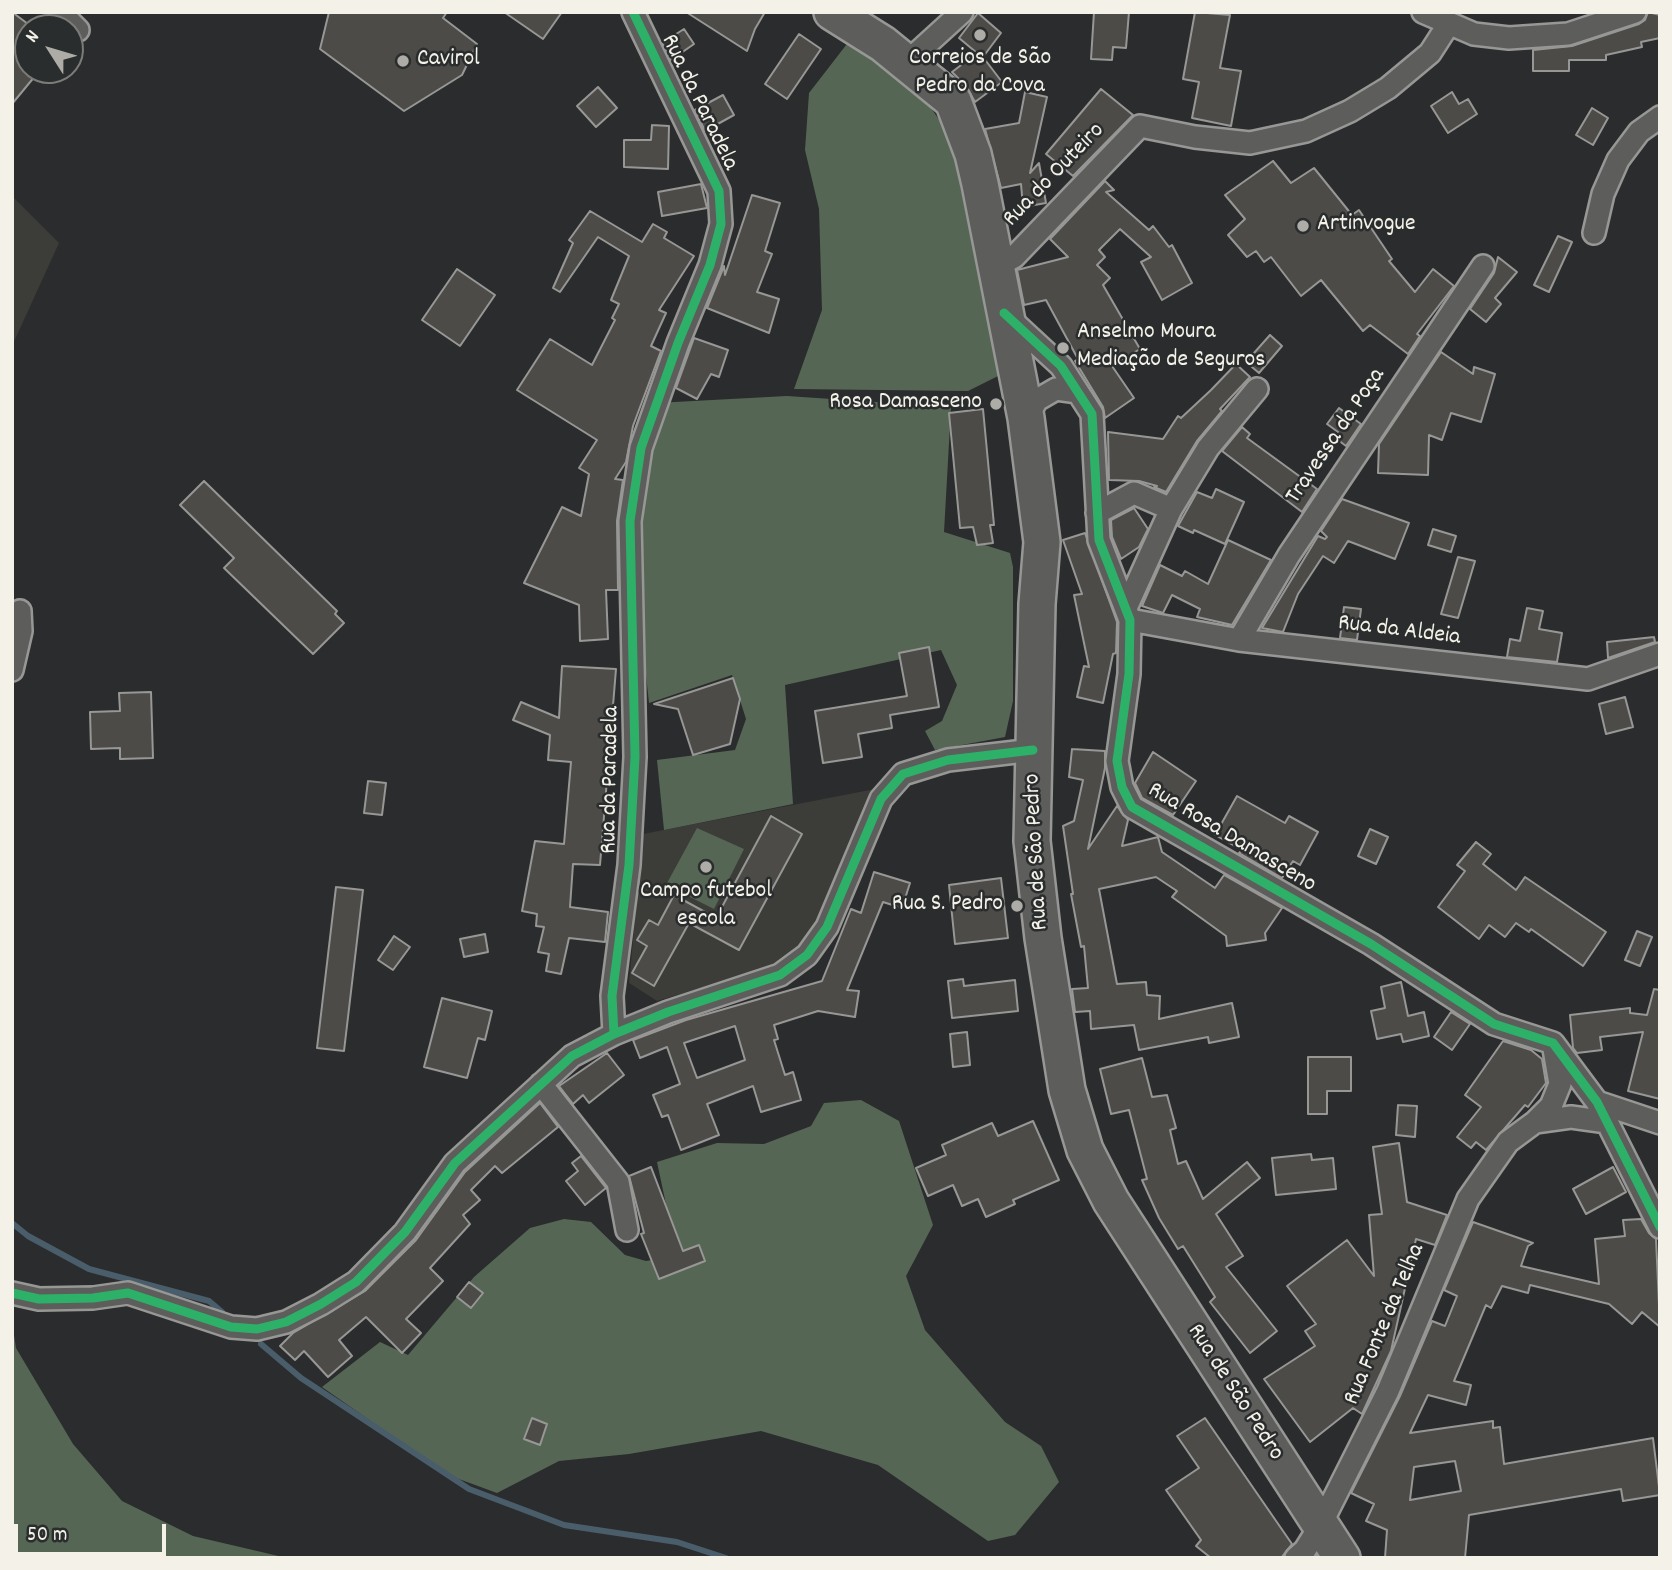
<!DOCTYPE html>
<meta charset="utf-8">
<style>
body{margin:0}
#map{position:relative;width:1672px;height:1570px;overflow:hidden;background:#2b2c2d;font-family:Dekko,sans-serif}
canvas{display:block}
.frame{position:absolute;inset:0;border:14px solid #f4f1e8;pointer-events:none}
.north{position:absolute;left:14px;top:14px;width:70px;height:70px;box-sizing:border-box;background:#2a2d2e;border:2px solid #7b7b78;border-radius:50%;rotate:307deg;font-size:19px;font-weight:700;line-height:28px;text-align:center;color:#f4f1e8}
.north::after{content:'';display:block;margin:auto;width:24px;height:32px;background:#aeaca7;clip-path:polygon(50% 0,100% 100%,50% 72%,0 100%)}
.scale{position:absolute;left:14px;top:1524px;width:152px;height:32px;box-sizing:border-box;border:4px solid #f4f1e8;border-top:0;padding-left:9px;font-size:21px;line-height:24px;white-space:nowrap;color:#f4f1e8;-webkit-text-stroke:5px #2a2d2e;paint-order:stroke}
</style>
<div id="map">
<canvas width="1672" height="1570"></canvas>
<div class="frame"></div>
<div class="north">N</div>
<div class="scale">50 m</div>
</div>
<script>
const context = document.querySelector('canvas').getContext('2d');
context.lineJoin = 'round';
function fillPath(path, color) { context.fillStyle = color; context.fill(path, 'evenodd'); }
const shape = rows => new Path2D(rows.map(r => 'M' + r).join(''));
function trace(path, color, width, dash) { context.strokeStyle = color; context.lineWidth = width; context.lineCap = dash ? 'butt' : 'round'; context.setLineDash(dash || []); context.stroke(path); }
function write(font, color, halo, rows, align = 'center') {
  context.font = font + ' Dekko,sans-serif'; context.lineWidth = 5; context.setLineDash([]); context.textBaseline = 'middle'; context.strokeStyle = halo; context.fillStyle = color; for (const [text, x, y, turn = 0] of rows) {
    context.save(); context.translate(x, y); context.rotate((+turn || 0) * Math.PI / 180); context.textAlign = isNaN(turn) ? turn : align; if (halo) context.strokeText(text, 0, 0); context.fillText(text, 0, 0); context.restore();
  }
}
fillPath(shape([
 [12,196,59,243,12,346],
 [875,789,823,911,804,941,774,966,657,1001,629,983,643,834]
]), '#3c3c38');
fillPath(shape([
 [850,40,911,80,950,135,1000,375,968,391,794,389,822,310,819,209,805,150,809,93],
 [787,396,951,407,944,532,1010,553,1013,567,1013,701,1005,737,935,750,925,731,942,721,957,685,941,650,785,685,793,804,664,830,657,760,735,750,746,719,732,675,649,703,630,521,656,403],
 [697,828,744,849,714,909,666,885],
 [861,1100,899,1121,933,1225,906,1276,925,1330,1005,1422,1041,1446,1059,1482,1015,1535,988,1541,878,1465,761,1431,629,1454,559,1461,497,1493,448,1475,322,1387,380,1342,408,1355,474,1277,530,1228,564,1219,591,1222,625,1255,646,1261,677,1256,657,1162,717,1143,764,1144,811,1126,824,1103],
 [12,1322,16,1348,73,1444,122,1501,193,1536,287,1558,12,1558]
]), '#556754');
trace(shape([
 [12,1223,28,1236,89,1269,209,1301,222,1312],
 [261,1344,301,1378,469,1489,564,1525,677,1542,726,1558]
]), '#4a5d6a', 6);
const building = shape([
 [12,12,28,24,28,70,40,70,12,104,12,12],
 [329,12,447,12,443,18,477,44,462,75,404,111,320,49,329,12],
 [504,12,562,12,543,39,504,12],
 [686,12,765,12,755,29,747,51,686,12],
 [1094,12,1129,12,1126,48,1113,47,1112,60,1091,59,1094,12],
 [1195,12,1230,15,1220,68,1241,71,1231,126,1192,118,1199,82,1183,79,1195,12],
 [1648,12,1660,15,1660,38,1641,42,1642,47,1606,55,1606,60,1569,60,1569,71,1533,71,1533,50,1572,46,1639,24,1645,20,1648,12],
 [978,13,1001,33,983,57,1002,82,975,102,966,86,952,72,977,53,959,38,978,13],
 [684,29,694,44,671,60,662,43,684,29],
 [799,34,821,49,787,99,765,84,799,34],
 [598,87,617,108,596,127,577,106,598,87],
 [1101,89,1133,115,1073,176,1046,154,1101,89],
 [1025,92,1047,97,1030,173,1039,163,1046,203,1023,207,1021,184,1001,188,985,129,1019,123,1025,92],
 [1452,92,1459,104,1468,99,1477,114,1448,133,1431,106,1452,92],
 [723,95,734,115,705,131,695,110,723,95],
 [1592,108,1608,118,1593,145,1576,135,1592,108],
 [652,125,669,126,668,169,624,167,624,140,651,140,652,125],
 [1273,161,1291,183,1314,168,1352,215,1359,210,1392,259,1389,261,1415,292,1433,269,1454,286,1417,334,1420,336,1408,354,1370,325,1363,331,1321,280,1301,296,1271,257,1264,262,1256,251,1247,257,1228,235,1245,219,1225,195,1273,161],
 [1105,181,1114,190,1106,192,1149,230,1153,226,1169,247,1172,245,1192,283,1162,300,1141,262,1151,257,1120,229,1099,250,1105,257,1097,265,1110,278,1103,285,1140,349,1112,366,1134,398,1105,418,1103,407,1075,361,1078,359,1046,300,1024,305,1017,270,1068,257,1050,239,1105,181],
 [701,184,707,208,662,216,658,192,701,184],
 [752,195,780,203,765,251,772,254,757,292,779,299,769,333,707,308,724,266,725,275,752,195],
 [590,211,642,242,653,224,667,232,664,238,694,256,659,310,666,313,651,346,661,351,633,426,626,462,615,479,623,480,617,521,618,590,606,590,608,639,580,641,579,605,524,583,562,507,581,516,589,474,579,468,597,440,517,390,550,339,592,365,615,320,612,318,619,304,611,300,629,256,598,237,560,292,553,288,573,243,569,240,590,211],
 [1558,236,1572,242,1549,292,1534,285,1558,236],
 [1498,257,1517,272,1495,298,1501,304,1486,322,1470,309,1494,273,1498,257],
 [457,269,495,295,460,346,422,320,457,269],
 [1270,335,1282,346,1259,373,1246,362,1270,335],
 [694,338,728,350,719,377,711,374,697,399,676,388,694,338],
 [1441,352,1473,374,1474,367,1495,374,1481,422,1451,413,1442,440,1429,435,1428,475,1378,473,1379,444,1441,352],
 [1236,364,1250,377,1220,409,1222,411,1197,441,1166,492,1154,487,1157,486,1139,481,1109,480,1108,432,1163,439,1178,416,1181,418,1211,390,1236,364],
 [1339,408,1361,424,1346,446,1334,437,1338,432,1327,424,1339,408],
 [983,409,994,525,990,525,993,543,977,545,973,527,960,528,949,413,983,409],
 [1242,427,1250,434,1247,438,1317,489,1302,512,1222,451,1242,427],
 [204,481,337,611,335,614,344,623,313,654,224,568,234,558,180,505,204,481],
 [1216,489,1244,502,1225,544,1194,530,1193,533,1178,526,1197,492,1212,498,1216,489],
 [1342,499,1409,523,1395,559,1348,541,1334,563,1323,556,1298,594,1283,632,1262,628,1318,536,1325,539,1327,537,1321,531,1342,499],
 [1134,508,1148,529,1139,547,1121,559,1112,537,1111,520,1134,508],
 [1433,529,1456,536,1451,552,1428,545,1433,529],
 [1085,533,1117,622,1116,653,1113,654,1103,703,1077,697,1084,666,1089,667,1074,595,1082,594,1063,540,1085,533],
 [1228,540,1271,560,1232,625,1197,617,1200,609,1172,595,1163,613,1142,606,1160,565,1182,576,1185,571,1208,584,1228,540],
 [1458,557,1475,561,1458,618,1441,614,1458,557],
 [1344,607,1361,609,1357,640,1340,638,1344,607],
 [1527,608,1543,611,1539,629,1562,633,1557,662,1507,657,1510,639,1520,641,1527,608],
 [1654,637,1655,642,1608,658,1607,642,1654,637],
 [929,647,939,707,890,715,892,728,858,734,862,757,823,763,815,711,907,696,899,653,929,647],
 [562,666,616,669,600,865,573,864,570,907,608,912,605,942,569,938,561,974,546,971,549,954,538,952,544,927,536,926,537,914,522,911,535,841,564,844,571,762,548,760,550,735,513,720,521,702,559,718,562,666],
 [733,678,740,699,730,744,693,755,678,709,654,704,733,678],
 [151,692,153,758,120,759,120,748,91,749,90,712,120,711,119,693,151,692],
 [1625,697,1633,727,1606,734,1599,704,1625,697],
 [1072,749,1105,751,1105,768,1088,849,1117,806,1128,820,1122,846,1158,837,1162,852,1215,888,1224,875,1282,908,1265,933,1266,940,1227,946,1226,936,1172,897,1177,891,1156,877,1099,889,1117,984,1146,982,1147,995,1160,996,1159,1019,1232,1003,1239,1037,1209,1043,1208,1037,1139,1050,1134,1025,1091,1029,1090,1011,1075,1012,1072,989,1088,988,1084,946,1081,947,1071,894,1073,894,1063,826,1074,821,1083,780,1069,777,1072,749],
 [1153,752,1196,781,1173,815,1142,798,1135,783,1153,752],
 [368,781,386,783,382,815,364,813,368,781],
 [1237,796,1285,823,1289,816,1318,832,1300,865,1293,861,1282,878,1239,853,1242,850,1215,835,1237,796],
 [771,816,802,834,739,950,689,923,654,986,632,973,647,946,637,940,649,920,658,925,674,895,716,918,771,816],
 [1370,829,1388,837,1376,864,1358,856,1370,829],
 [1476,842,1491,854,1483,864,1516,890,1525,877,1606,932,1583,966,1531,929,1529,932,1516,923,1505,937,1489,925,1479,939,1438,907,1465,871,1457,865,1476,842],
 [874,872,910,883,902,908,883,902,847,990,859,991,855,1017,818,1011,774,1025,778,1039,774,1040,785,1075,793,1072,801,1100,761,1112,753,1086,707,1104,719,1135,681,1150,668,1115,662,1117,653,1095,680,1084,667,1047,640,1058,633,1040,686,1020,822,981,851,909,861,913,874,872],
 [735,1026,745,1060,697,1078,684,1043,735,1026],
 [1001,878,1008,938,955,944,949,885,1001,878],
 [336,887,363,890,344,1051,317,1048,336,887],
 [1637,931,1652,937,1640,966,1625,960,1637,931],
 [485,934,488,952,464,957,460,939,485,934],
 [394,936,410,947,393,970,378,960,394,936],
 [963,979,964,986,1015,980,1018,1011,952,1018,948,981,963,979],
 [1401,982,1408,1016,1424,1012,1429,1036,1403,1042,1401,1034,1377,1039,1371,1011,1385,1008,1381,987,1401,982],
 [1654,989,1660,990,1660,1099,1628,1091,1643,1032,1600,1037,1602,1050,1577,1053,1573,1048,1570,1015,1630,1008,1630,1013,1647,1015,1654,989],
 [442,998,492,1011,485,1040,478,1038,467,1078,424,1067,442,998],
 [1451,1012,1470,1024,1452,1050,1434,1037,1451,1012],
 [967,1032,970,1065,953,1067,950,1034,967,1032],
 [1503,1041,1531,1050,1542,1059,1546,1083,1528,1107,1525,1105,1486,1150,1476,1142,1471,1148,1457,1137,1481,1107,1465,1095,1503,1041],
 [607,1053,624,1075,589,1103,583,1095,573,1104,559,1086,607,1053],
 [1308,1057,1351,1057,1351,1091,1327,1091,1327,1114,1308,1114,1308,1057],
 [1142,1058,1152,1097,1167,1095,1176,1128,1170,1130,1178,1164,1186,1161,1203,1199,1247,1162,1260,1178,1216,1214,1243,1256,1226,1267,1277,1331,1250,1353,1210,1302,1215,1297,1183,1246,1178,1249,1159,1218,1142,1180,1147,1179,1129,1110,1111,1114,1100,1069,1142,1058],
 [540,1103,558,1127,502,1173,495,1166,471,1190,480,1200,463,1215,470,1224,430,1268,443,1281,406,1319,421,1333,402,1353,366,1317,339,1340,352,1356,328,1377,304,1351,295,1360,280,1346,293,1333,365,1291,416,1240,465,1172,540,1103],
 [1398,1105,1417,1106,1415,1137,1396,1135,1398,1105],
 [1033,1121,1059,1180,1013,1200,1015,1204,986,1217,978,1199,962,1206,953,1185,928,1196,916,1168,946,1155,942,1145,992,1123,998,1136,1033,1121],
 [1399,1143,1407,1202,1447,1215,1435,1245,1416,1239,1391,1351,1362,1414,1353,1408,1310,1442,1264,1379,1315,1346,1305,1331,1316,1324,1287,1286,1347,1240,1374,1276,1369,1215,1382,1214,1373,1147,1399,1143],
 [1311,1154,1312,1160,1333,1158,1336,1189,1276,1195,1272,1158,1311,1154],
 [581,1156,606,1188,585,1205,566,1181,578,1171,572,1163,581,1156],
 [651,1167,683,1251,699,1245,705,1261,659,1279,641,1234,644,1233,629,1176,651,1167],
 [1613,1167,1626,1192,1586,1214,1573,1189,1613,1167],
 [1641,1219,1649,1233,1656,1239,1660,1327,1642,1312,1632,1324,1609,1304,1530,1285,1528,1293,1502,1286,1491,1308,1486,1305,1454,1381,1471,1385,1466,1405,1428,1395,1410,1433,1493,1421,1493,1428,1500,1427,1504,1464,1653,1438,1660,1495,1623,1501,1621,1489,1469,1515,1465,1558,1385,1558,1387,1530,1366,1521,1374,1504,1351,1493,1400,1396,1432,1321,1445,1326,1457,1296,1444,1290,1473,1222,1533,1243,1528,1246,1521,1266,1599,1284,1595,1239,1625,1236,1623,1220,1641,1219],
 [1455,1461,1461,1491,1410,1500,1414,1467,1455,1461],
 [469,1282,483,1293,471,1308,457,1297,469,1282],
 [532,1418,547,1424,540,1445,524,1439,532,1418],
 [1205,1418,1292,1544,1281,1558,1211,1558,1196,1546,1201,1540,1166,1490,1199,1468,1177,1436,1205,1418]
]);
fillPath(building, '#4c4b48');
trace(building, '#979796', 2);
const street = shape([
 [60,12,78,30],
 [1423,12,1474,34,1509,38,1568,34,1635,12],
 [906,63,962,12],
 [1594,233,1603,194,1618,160,1639,132,1660,117],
 [995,267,1014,257,1140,126,1195,137,1250,143,1306,131,1350,111,1388,88,1430,53,1448,25],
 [1008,317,1061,366,1092,414,1099,540,1130,620,1129,674,1117,761,1122,787,1132,807,1371,944,1494,1024,1553,1043,1597,1102,1660,1227],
 [1026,418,1037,400,1056,389,1078,392],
 [1097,513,1134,493,1171,509],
 [1126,608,1171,509,1208,448,1257,389],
 [1130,620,1239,640,1588,679,1660,654],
 [1239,640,1289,555,1483,266],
 [12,670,21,631,20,611],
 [614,1034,612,996,629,865,635,757,630,521,641,448,678,343,710,265,721,224,719,191,633,12],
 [541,1084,618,1182,627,1230],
 [1597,1102,1660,1123],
 [1535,1122,1551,1106,1560,1084,1554,1049],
 [12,1293,39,1299,93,1298,128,1293,231,1327,257,1329,286,1322,321,1304,356,1282,405,1232,455,1163,572,1056,614,1034,668,1012,780,975,807,955,827,927,881,799,903,774,948,760,1033,750],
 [1296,1558,1305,1550,1320,1526,1388,1391,1468,1199,1508,1142,1535,1122,1571,1117,1607,1122]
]);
const primary = shape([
 [832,12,883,44,953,101,973,154,980,184,1026,418,1042,542,1037,604,1032,841,1043,938,1067,1090,1085,1150,1111,1201,1342,1558]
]);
trace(street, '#979796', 26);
trace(primary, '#979796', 40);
trace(street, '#5d5d5c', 21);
trace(primary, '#5d5d5c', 35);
trace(shape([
 [1004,313,1061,366,1092,414,1099,540,1130,620,1129,674,1117,761,1122,787,1132,807,1371,944,1494,1024,1553,1043,1597,1102,1660,1227],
 [614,1034,612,996,629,865,635,757,630,521,641,448,678,343,710,265,721,224,719,191,633,12],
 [12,1293,39,1299,93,1298,128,1293,231,1327,257,1329,286,1322,321,1304,356,1282,405,1232,455,1163,572,1056,614,1034,668,1012,780,975,807,955,827,927,881,799,903,774,948,760,1033,750]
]), '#2db169', 9);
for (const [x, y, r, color] of [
 [980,35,7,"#aeaca7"],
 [403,61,7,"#aeaca7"],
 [1303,226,7,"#aeaca7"],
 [1063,348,7,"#aeaca7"],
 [996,404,7,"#aeaca7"],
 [706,867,7,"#aeaca7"],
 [1017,906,7,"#aeaca7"]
]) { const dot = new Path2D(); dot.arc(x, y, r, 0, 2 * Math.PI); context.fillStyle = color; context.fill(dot); trace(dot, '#2a2d2e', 2.5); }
write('24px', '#f4f1e8', '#2a2d2e', [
 ["Correios de São",980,60,"center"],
 ["Pedro da Cova",980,88,"center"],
 ["Cavirol",417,61],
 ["Artinvogue",1317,226],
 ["Anselmo Moura",1077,334],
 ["Mediação de Seguros",1077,362],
 ["Rosa Damasceno",982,404,"right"],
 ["Campo futebol",706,893,"center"],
 ["escola",706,921,"center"],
 ["Rua S. Pedro",1003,906,"right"]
], 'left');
write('24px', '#f4f1e8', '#2a2d2e', [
 ["Rua da Paradela",698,103,64],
 ["Rua do Outeiro",1055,176,-46],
 ["Travessa da Poça",1337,437,-56],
 ["Rua da Aldeia",1399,632,7],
 ["Rua da Paradela",612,780,-89],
 ["Rua Rosa Damasceno",1231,839,31],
 ["Rua de São Pedro",1038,852,-93],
 ["Rua Fonte da Telha",1386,1325,-67],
 ["Rua de São Pedro",1234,1393,57]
]);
</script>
